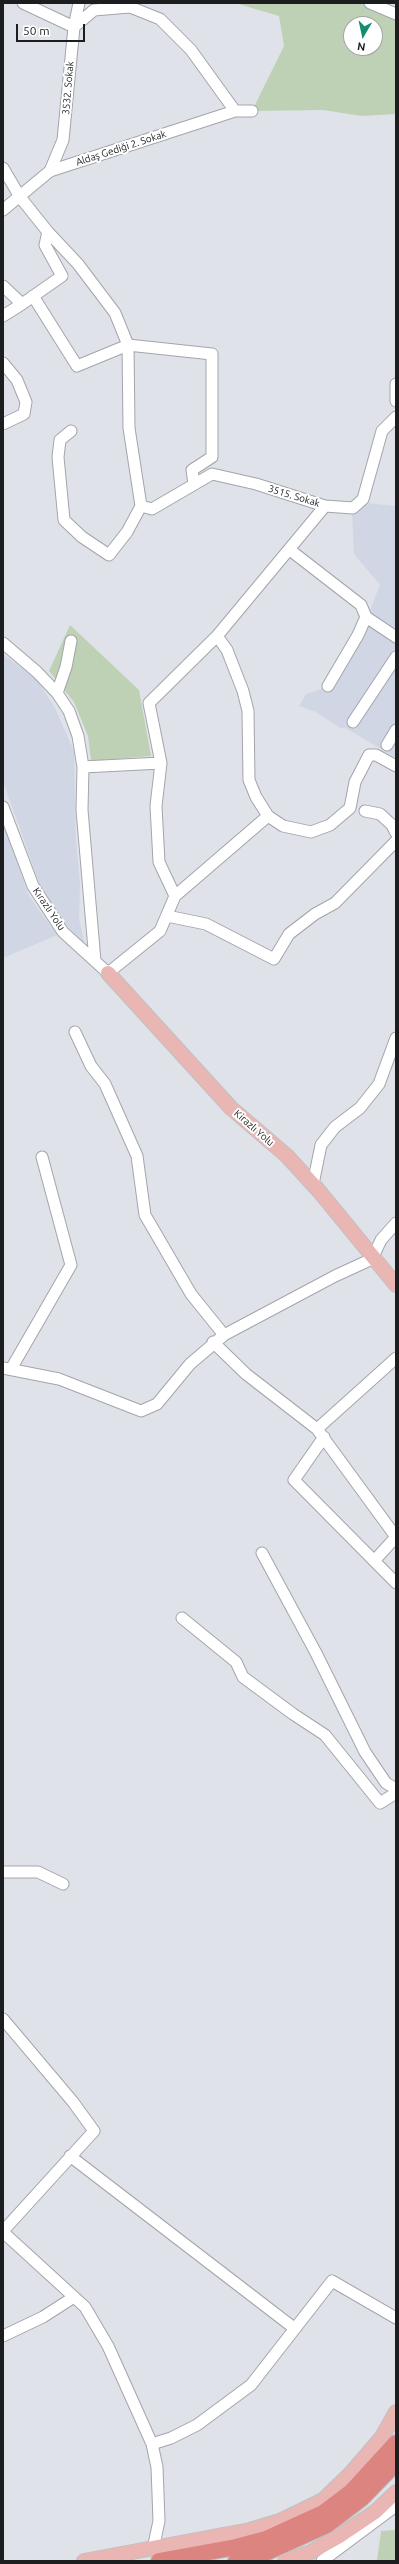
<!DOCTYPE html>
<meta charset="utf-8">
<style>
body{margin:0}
#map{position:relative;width:399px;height:2564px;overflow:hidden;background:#dfe2e8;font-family:Ubuntu,sans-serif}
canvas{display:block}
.frame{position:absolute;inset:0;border:4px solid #1c1d1f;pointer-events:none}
.north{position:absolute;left:343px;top:16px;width:40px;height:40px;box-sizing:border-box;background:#fff;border:1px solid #a4a5a5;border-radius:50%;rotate:189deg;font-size:11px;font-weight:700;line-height:16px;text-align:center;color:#1c1d1f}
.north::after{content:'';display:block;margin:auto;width:14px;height:18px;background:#128d70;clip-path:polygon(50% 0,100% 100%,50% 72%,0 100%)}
.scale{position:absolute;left:16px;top:24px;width:69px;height:18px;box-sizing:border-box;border:2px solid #1c1d1f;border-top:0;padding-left:5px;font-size:12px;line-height:14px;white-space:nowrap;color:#1c1d1f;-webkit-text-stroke:3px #fff;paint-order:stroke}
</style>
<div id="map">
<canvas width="399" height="2564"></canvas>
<div class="frame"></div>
<div class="north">N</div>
<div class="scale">50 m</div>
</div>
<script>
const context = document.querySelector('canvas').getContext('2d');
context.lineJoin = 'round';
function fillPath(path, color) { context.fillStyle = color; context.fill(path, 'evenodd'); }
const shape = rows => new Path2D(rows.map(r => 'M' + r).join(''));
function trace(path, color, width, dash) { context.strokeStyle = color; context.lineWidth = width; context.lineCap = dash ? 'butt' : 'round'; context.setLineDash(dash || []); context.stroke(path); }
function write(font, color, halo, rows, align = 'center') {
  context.font = font + ' Ubuntu,sans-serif'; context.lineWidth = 4; context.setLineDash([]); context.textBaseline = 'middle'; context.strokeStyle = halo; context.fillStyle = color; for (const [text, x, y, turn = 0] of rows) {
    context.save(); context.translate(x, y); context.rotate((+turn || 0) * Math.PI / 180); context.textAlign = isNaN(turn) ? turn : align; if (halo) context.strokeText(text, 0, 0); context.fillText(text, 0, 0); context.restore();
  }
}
fillPath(shape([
 [366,503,396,506,396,635,369,613,380,585,354,554,352,512],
 [366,617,396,637,396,758,344,727,342,729,316,712,299,706,306,694,329,686],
 [3,654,37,680,55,708,74,751,76,841,80,883,79,919,85,945,52,909,42,891,3,781],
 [3,822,29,896,57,935,3,958]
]), '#d1d6e4');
fillPath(shape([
 [235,3,370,3,396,14,396,114,362,116,323,110,252,111,284,46,279,16],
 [351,24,375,24,375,48,351,48],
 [70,625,139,690,151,756,91,761,88,736,74,702,49,671],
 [396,2530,396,2561,377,2561,381,2531]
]), '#bed1b4');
const minor = shape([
 [23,3,74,27,94,10,130,7,160,19,191,50,235,111],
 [370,3,396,14],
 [3,168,20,197,48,232,78,264,115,313,128,345,129,428,141,506,127,532,109,555,82,537,64,520,58,457,60,440,71,431],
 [50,171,63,140,74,27,79,3],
 [3,210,50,171,235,111,252,111],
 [3,286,22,304,62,276,45,245,48,232],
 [33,296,77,366,128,345,212,354,212,457,192,470,194,484],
 [3,316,22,304],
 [3,363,17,380,26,402,24,414,3,424],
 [396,384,396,401],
 [141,506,152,509,212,474,256,484,325,506,353,508,363,499,382,431,396,417],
 [290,550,361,605,366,617],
 [366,617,396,637],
 [217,636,227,650,243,691,248,711,249,780,256,797,268,816,283,826,311,832,330,825,350,808,355,782,369,755,376,755,396,766],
 [3,643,37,672,57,693,69,711,78,736,83,767,82,810,95,961],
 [328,686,358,635,366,617],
 [57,693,66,667,71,641],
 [353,722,396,657],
 [387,745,396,730],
 [83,767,161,763],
 [3,807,33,886,63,932,108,973,160,931,175,896,159,862,156,806,161,763,149,703,217,636,325,506],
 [365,811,380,814,392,825,396,833],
 [175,896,268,816],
 [167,916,206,924,274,959,289,934,315,914,335,903,396,841],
 [75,1032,91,1066,105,1084,137,1156,145,1215,191,1294,224,1335],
 [313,1184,321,1145,335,1127,360,1108,379,1084,396,1038],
 [213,1342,246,1374,317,1429],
 [3,1368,59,1379,141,1411,157,1404,190,1364,224,1335,335,1276,372,1259,381,1240,396,1223],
 [11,1369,71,1265,42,1157],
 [324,1437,294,1480,396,1583],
 [396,1537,317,1429,396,1358],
 [262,1553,316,1653,365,1752,386,1783,396,1789],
 [374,1561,396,1537],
 [182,1618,236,1662,243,1677,293,1714,325,1735,380,1803,396,1793],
 [3,1872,38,1872,63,1884],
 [3,2019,73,2102,94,2131,3,2231],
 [70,2156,294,2328],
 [3,2232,85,2307,108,2346,152,2444,157,2467,159,2521,153,2549],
 [3,2336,43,2317,74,2297],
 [152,2444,171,2438,197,2425,251,2385,332,2281,396,2318],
 [322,2561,396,2506]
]);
const major = shape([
 [108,973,231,1108,287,1156,319,1191,396,1285],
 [84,2561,250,2530,280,2521,323,2500,351,2473,382,2437,396,2412],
 [285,2561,311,2552,338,2537,375,2512,396,2492]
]);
const highway = shape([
 [159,2561,236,2547,266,2539,323,2513,352,2491,396,2443],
 [236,2561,263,2554,327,2525,362,2498,396,2463]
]);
trace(minor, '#a3a5ab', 13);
trace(major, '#bfc0c0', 16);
trace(highway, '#bfc0c0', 18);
trace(minor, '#fff', 11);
trace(major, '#eab6b3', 14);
trace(highway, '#dc8580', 16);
write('10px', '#1c1d1f', '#fff', [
 ["3532. Sokak",68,88,-85],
 ["Aldaş Gediği 2. Sokak",121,148,-18],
 ["3515. Sokak",294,496,17],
 ["Kırazlı Yolu",49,909,56],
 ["Kirazlı Yolu",254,1128,41]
]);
</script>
